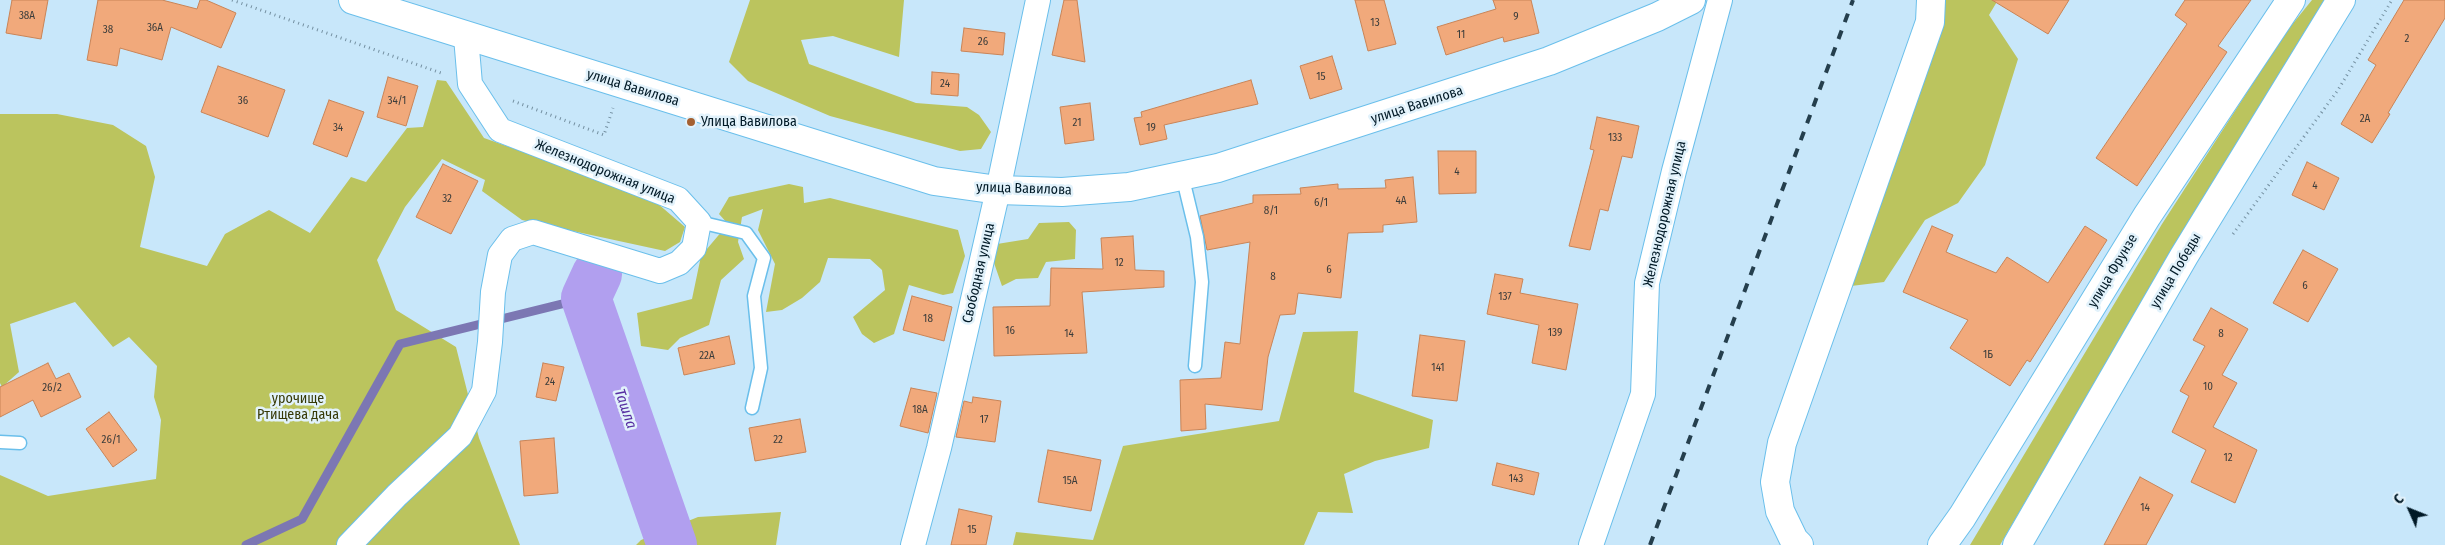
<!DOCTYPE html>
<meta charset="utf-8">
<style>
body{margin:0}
#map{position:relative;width:2445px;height:545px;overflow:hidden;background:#c8e7fa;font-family:"Fira Sans Condensed",sans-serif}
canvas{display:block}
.north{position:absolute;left:2385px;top:485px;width:50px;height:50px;-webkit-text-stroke:4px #e2f2fb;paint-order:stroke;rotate:314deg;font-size:14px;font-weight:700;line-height:20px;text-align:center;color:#001926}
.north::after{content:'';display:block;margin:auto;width:18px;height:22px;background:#001926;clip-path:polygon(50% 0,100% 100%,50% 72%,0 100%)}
</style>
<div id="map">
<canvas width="2445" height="545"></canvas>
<div class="north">С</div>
</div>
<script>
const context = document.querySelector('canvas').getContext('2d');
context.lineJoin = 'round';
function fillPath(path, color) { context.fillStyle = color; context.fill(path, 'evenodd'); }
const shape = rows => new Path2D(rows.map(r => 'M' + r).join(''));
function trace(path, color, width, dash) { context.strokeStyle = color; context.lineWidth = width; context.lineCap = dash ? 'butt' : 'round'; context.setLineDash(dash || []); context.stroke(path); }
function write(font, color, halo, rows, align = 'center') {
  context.font = font + ' "Fira Sans Condensed",sans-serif'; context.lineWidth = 5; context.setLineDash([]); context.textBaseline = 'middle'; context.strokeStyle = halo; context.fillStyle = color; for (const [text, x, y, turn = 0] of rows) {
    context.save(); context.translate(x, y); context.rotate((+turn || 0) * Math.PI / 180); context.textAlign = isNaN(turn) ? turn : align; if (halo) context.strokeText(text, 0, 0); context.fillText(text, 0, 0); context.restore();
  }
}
fillPath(shape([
 [750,0,904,0,899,57,833,36,801,40,809,64,916,103,967,107,979,115,991,132,981,149,960,151,830,116,748,81,729,62],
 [1938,0,1998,0,1989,15,2018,59,1985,165,1958,203,1925,220,1884,282,1851,286],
 [2312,0,2326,0,2174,247,2000,545,1970,545,2162,224,2286,32],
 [437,80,446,81,484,138,650,197,685,227,680,242,665,251,522,220,482,191,485,180,442,159,405,207,377,260,396,310,456,347,479,438,520,545,0,545,0,475,48,496,156,479,161,420,154,397,157,366,129,337,113,347,75,302,10,324,19,372,2,387,0,383,0,114,57,114,113,125,146,146,155,177,140,247,207,266,225,234,269,210,310,233,351,177,366,182,407,128,423,127],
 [789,184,803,187,804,203,830,198,958,230,965,256,953,293,943,295,909,285,894,334,874,343,862,334,853,317,885,290,882,270,870,259,828,258,820,282,802,298,782,310,766,312,775,264,758,230,763,209,742,217,738,242,744,259,721,280,709,325,680,338,668,350,641,346,637,313,692,299,701,256,728,224,719,214,729,197],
 [1069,222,1076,230,1075,259,1046,262,1038,278,1016,279,1002,286,993,260,997,244,1028,239,1039,223],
 [1358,331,1354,392,1433,420,1429,448,1375,461,1344,474,1353,513,1318,512,1304,545,1013,545,1016,532,1093,540,1123,446,1279,421,1303,332],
 [781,512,776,545,636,545,641,540,698,517]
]), '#bbc45e');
trace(shape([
 [246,545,302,519,400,344,586,298]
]), '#7c77b3', 9);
trace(shape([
 [597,274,586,298,672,545]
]), '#b19fef', 50);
const building = shape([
 [12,0,48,0,41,39,6,33,12,0],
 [98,0,162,0,197,9,200,0,206,0,236,13,221,48,171,27,162,60,120,48,117,66,87,60,98,0],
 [1064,0,1077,0,1085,62,1052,55,1064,0],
 [1355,0,1384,0,1396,44,1368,51,1355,0],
 [1493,0,1531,0,1539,33,1504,42,1503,37,1446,55,1437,27,1496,9,1493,0],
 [1992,0,2069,0,2048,34,1992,0],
 [2185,0,2251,0,2218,46,2227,52,2137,186,2096,158,2187,24,2175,15,2185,0],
 [2404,0,2445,0,2445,18,2388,113,2390,114,2372,143,2341,124,2376,65,2368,60,2404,0],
 [964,28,1005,33,1003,55,961,51,964,28],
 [1332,56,1342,89,1310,99,1300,66,1332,56],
 [218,66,285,90,268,137,201,112,218,66],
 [932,72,959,74,958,96,931,94,932,72],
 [388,77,418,86,406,126,377,117,388,77],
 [1251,80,1258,104,1164,125,1167,139,1140,145,1134,118,1142,117,1141,112,1251,80],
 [329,100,364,112,347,157,313,144,329,100],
 [1090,103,1094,140,1065,144,1060,107,1090,103],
 [1597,117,1639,126,1632,158,1622,156,1608,211,1600,209,1590,250,1569,246,1594,150,1590,149,1597,117],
 [1438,151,1476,151,1476,193,1439,194,1438,151],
 [2307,162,2339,178,2324,210,2292,195,2307,162],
 [443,164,478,181,451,234,416,217,443,164],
 [1413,177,1417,222,1383,225,1383,232,1348,233,1341,298,1298,293,1295,314,1280,315,1268,357,1262,410,1205,404,1206,429,1181,431,1180,380,1221,378,1225,342,1240,344,1250,242,1207,250,1200,216,1253,203,1253,195,1301,194,1300,188,1338,184,1338,189,1386,188,1385,180,1413,177],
 [1932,226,1953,235,1946,252,1996,273,2007,257,2048,283,2085,226,2107,240,2030,362,2027,360,2010,386,1950,348,1968,320,1903,292,1932,226],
 [1133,236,1135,270,1164,271,1164,287,1082,292,1087,353,994,356,993,307,1050,306,1051,268,1103,269,1101,238,1133,236],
 [2303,250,2338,269,2308,322,2273,303,2303,250],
 [1495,274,1523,279,1520,293,1578,304,1566,370,1532,363,1539,325,1487,314,1495,274],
 [912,296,952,307,944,341,903,330,912,296],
 [2211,308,2248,329,2222,375,2237,383,2213,427,2257,450,2235,503,2191,482,2206,450,2172,432,2189,396,2180,391,2205,346,2193,340,2211,308],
 [1420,335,1465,341,1457,401,1412,396,1420,335],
 [729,336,735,364,684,375,678,348,729,336],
 [48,363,56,379,69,373,81,397,41,417,33,400,0,417,0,387,48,363],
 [543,363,564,367,556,401,536,397,543,363],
 [911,388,937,393,928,433,900,426,911,388],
 [973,397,1001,401,995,442,956,437,964,401,972,403,973,397],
 [109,412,137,450,113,467,86,429,109,412],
 [800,419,806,452,755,461,749,428,800,419],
 [554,438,558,493,524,496,520,441,554,438],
 [1048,450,1101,460,1091,511,1038,502,1048,450],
 [1497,463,1539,473,1534,495,1492,485,1497,463],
 [2140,477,2173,495,2146,545,2104,545,2140,477],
 [959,509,992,516,986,545,951,545,959,509]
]);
fillPath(building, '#f1a97b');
trace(building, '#c98457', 1);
const service = shape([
 [1182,175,1197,237,1202,282,1195,366],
 [699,222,746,233,764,258,754,296,761,368,752,408],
 [0,442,20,443]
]);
const minor = shape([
 [349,545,397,495,460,436,484,391,490,342,493,292,500,255,512,239,533,232,660,271,679,263,694,248,699,222,678,199,500,130,470,84,466,37],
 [913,545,939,448,998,190,1038,0],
 [1591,545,1643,394,1647,283,1674,171,1720,0]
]);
const tertiary = shape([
 [2017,545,2184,256,2341,0]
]);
const secondary = shape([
 [353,0,934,181,998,190,1062,192,1129,187,1218,168,1549,61,1657,17,1691,0],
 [1799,545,1794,540,1780,511,1775,482,1782,443,1930,22,1931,0],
 [1942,545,1962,517,2147,216,2291,0]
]);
trace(service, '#6abfeb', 15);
trace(minor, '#6abfeb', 26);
trace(tertiary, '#6abfeb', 30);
trace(secondary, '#6abfeb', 30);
trace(shape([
 [232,0,444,74],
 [513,101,604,135,613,108],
 [2233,234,2338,90,2392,0]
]), '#7490a1', 3, [1, 4]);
trace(service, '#fff', 12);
trace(minor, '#fff', 24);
trace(tertiary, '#fff', 28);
trace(secondary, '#fff', 28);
trace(shape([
 [1650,545,1853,0]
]), '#253f4d', 4, [9, 9]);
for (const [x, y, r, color] of [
 [691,122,5,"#a46031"]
]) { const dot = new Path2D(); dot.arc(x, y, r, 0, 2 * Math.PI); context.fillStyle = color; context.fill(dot); trace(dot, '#e2f2fb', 2); }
write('11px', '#3c3d3b', null, [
 ["38А",27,16],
 ["9",1516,17],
 ["13",1375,23],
 ["36А",155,28],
 ["38",108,30],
 ["11",1461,35],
 ["2",2407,39],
 ["26",983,42],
 ["15",1321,77],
 ["24",945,84],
 ["36",243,101],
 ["34/1",397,101],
 ["2А",2365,119],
 ["21",1077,123],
 ["34",338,128],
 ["19",1151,128],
 ["133",1615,138],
 ["4",1457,172],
 ["4",2315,186],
 ["32",447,199],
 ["4А",1401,201],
 ["6/1",1321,203],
 ["8/1",1271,211],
 ["12",1119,263],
 ["6",1329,270],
 ["8",1273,277],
 ["6",2305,286],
 ["137",1505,297],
 ["18",928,319],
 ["16",1010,331],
 ["139",1555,333],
 ["14",1069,334],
 ["8",2221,334],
 ["1Б",1988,355],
 ["22А",707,356],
 ["141",1438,368],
 ["24",550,382],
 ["10",2208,387],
 ["26/2",52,388],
 ["18А",920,410],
 ["17",984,420],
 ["26/1",111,440],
 ["22",778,440],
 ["12",2228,458],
 ["143",1516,479],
 ["15А",1070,481],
 ["14",2145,508],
 ["15",972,530]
]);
write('14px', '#001926', '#e2f2fb', [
 ["улица Вавилова",633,88,17],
 ["улица Вавилова",1417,105,-18],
 ["Железнодорожная улица",605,172,22],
 ["улица Вавилова",1024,189,2],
 ["Железнодорожная улица",1665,214,-77],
 ["улица Фрунзе",2113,271,-59],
 ["улица Победы",2176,271,-59],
 ["Свободная улица",979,273,-77]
]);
write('14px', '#001926', '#e2f2fb', [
 ["Улица Вавилова",701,122]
], 'left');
write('14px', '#363906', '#e2f2fb', [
 ["урочище",298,399],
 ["Ртищева дача",298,415]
]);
write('italic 15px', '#572fa2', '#e2f2fb', [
 ["Ташла",625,409,71]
]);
</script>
